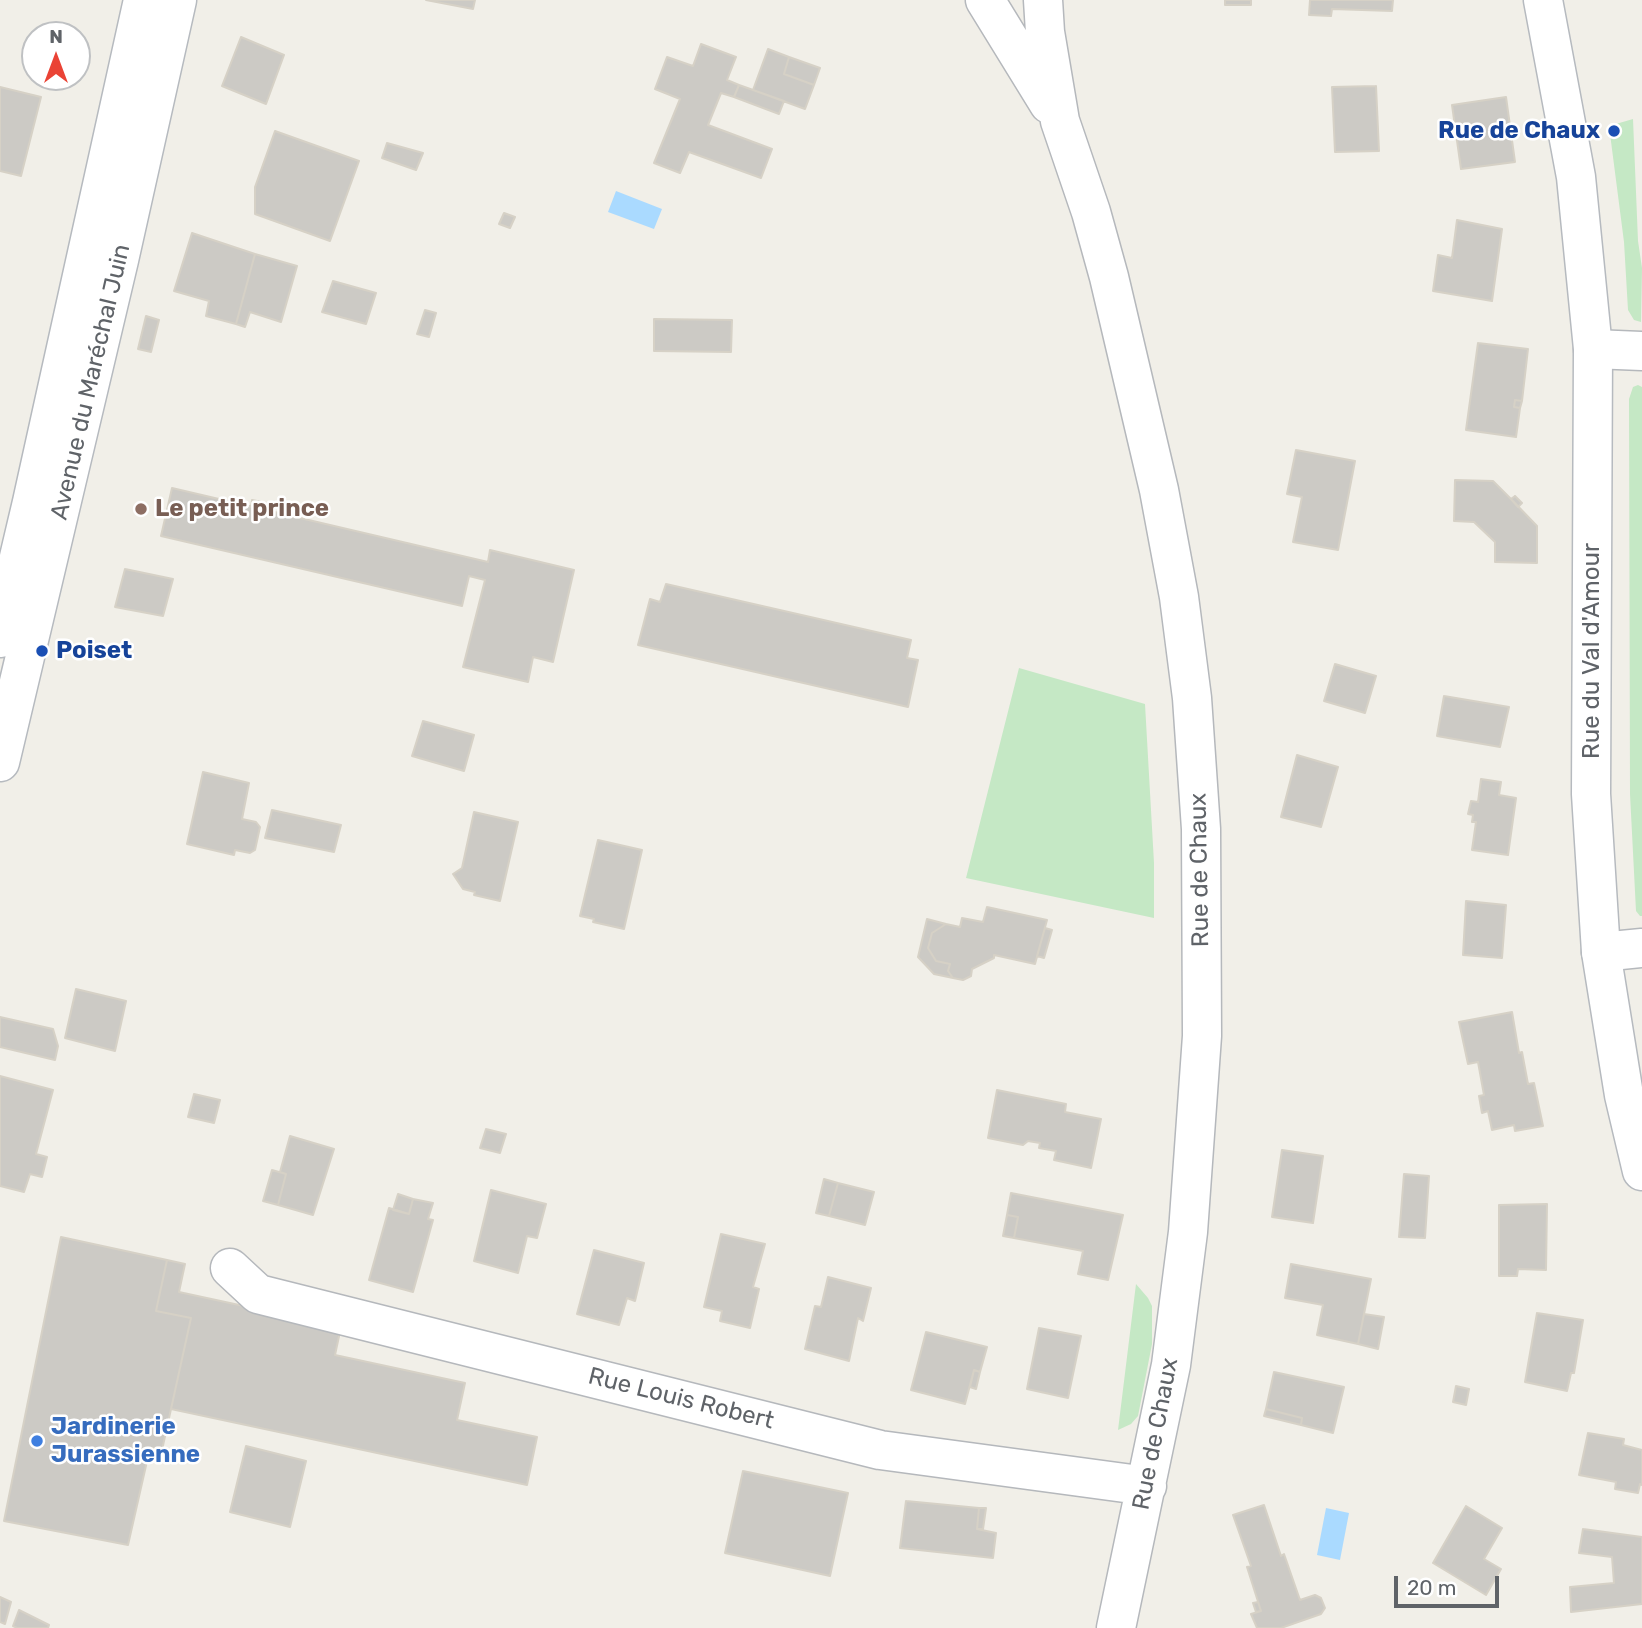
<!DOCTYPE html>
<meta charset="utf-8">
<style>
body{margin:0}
#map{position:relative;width:1642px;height:1628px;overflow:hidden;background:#f1efe8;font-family:Rubik,sans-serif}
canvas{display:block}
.north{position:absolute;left:21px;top:21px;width:70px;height:70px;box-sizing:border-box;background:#fff;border:2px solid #bfc1c3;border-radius:50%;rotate:0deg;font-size:19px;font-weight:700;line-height:28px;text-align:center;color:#5f6368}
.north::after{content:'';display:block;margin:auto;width:24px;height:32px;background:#ea4335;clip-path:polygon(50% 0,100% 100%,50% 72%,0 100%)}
.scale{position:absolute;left:1394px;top:1576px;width:105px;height:32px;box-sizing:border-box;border:4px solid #5f6368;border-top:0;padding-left:9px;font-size:21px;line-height:24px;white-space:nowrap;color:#5f6368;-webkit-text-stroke:5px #fff;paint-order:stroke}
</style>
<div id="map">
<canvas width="1642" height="1628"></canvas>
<div class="north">N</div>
<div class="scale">20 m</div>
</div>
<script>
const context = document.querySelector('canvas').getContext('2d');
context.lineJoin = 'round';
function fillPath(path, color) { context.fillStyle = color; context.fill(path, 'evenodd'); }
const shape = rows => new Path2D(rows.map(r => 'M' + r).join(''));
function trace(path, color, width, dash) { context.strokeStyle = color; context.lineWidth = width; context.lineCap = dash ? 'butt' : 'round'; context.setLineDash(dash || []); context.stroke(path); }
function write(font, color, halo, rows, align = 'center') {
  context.font = font + ' Rubik,sans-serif'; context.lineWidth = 5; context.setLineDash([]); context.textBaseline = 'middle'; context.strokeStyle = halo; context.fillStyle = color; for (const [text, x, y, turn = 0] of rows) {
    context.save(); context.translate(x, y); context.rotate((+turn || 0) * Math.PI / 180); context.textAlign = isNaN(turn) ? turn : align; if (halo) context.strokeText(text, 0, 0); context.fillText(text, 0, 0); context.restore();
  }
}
fillPath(shape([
 [1633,119,1638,241,1642,268,1641,322,1634,320,1628,310,1624,242,1609,126],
 [1638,385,1642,387,1642,916,1640,916,1636,911,1630,794,1629,399,1633,387],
 [1019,668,1145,704,1154,863,1154,918,966,878],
 [1136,1284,1148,1298,1152,1306,1152,1344,1138,1416,1131,1424,1118,1430]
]), '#c5e8c5');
fillPath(shape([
 [616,191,662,209,654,229,608,212],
 [1326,1508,1349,1513,1340,1560,1317,1555]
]), '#aadaff');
const building = shape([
 [426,0,475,0,473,9,426,0],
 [1225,0,1251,0,1251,5,1225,5,1225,0],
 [1310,0,1393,0,1392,11,1332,9,1331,16,1309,15,1310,0],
 [241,37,284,55,266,104,222,86,241,37],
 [701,44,736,57,727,80,739,85,734,97,721,93,708,125,772,149,761,178,689,152,680,173,654,163,680,99,655,89,667,57,693,66,701,44],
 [768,49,789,57,784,74,814,85,805,109,753,90,768,49],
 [789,57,820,68,814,85,784,74,789,57],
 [739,85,784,101,779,114,734,97,739,85],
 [1376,86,1379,151,1335,152,1332,87,1376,86],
 [0,87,41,97,21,176,0,171,0,87],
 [1506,97,1515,162,1461,169,1452,105,1506,97],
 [275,131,359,161,330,241,255,214,255,187,275,131],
 [387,143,423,153,416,170,382,158,387,143],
 [504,213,515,217,510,228,499,224,504,213],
 [1457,220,1502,229,1492,301,1433,291,1438,255,1452,258,1457,220],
 [192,233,255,254,236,324,206,316,209,301,174,291,192,233],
 [255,254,297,266,281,322,250,312,245,327,236,324,255,254],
 [333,281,376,293,366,324,322,312,333,281],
 [425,310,436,313,429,337,417,334,425,310],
 [146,316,159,320,151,352,138,349,146,316],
 [654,319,732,320,731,352,654,351,654,319],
 [1478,343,1528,349,1522,401,1515,400,1514,407,1520,408,1516,437,1466,430,1478,343],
 [1515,400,1522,401,1520,408,1514,407,1515,400],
 [1296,450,1355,461,1338,550,1293,542,1302,497,1287,494,1296,450],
 [1455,480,1493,481,1511,499,1537,526,1537,563,1495,562,1495,542,1474,522,1454,521,1455,480],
 [172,488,488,562,490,550,574,570,553,662,533,657,528,682,463,667,485,580,469,576,462,606,161,536,172,488],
 [1515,496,1522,503,1518,507,1511,499,1515,496],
 [252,500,267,503,265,510,251,507,252,500],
 [125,569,173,579,163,616,115,607,125,569],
 [666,584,911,640,907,658,918,660,908,707,638,645,650,599,660,602,666,584],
 [1335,664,1376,676,1365,713,1324,701,1335,664],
 [1444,696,1509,707,1500,747,1437,736,1444,696],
 [423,721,474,735,464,771,412,756,423,721],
 [1297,755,1338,767,1321,827,1281,817,1297,755],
 [203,772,249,783,242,819,256,822,260,827,255,850,250,853,235,850,234,855,187,844,203,772],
 [1481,779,1501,782,1499,795,1516,798,1508,855,1472,850,1476,822,1472,822,1473,815,1468,814,1471,801,1478,802,1481,779],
 [272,810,341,825,334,852,265,838,272,810],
 [474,812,518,822,500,901,474,895,475,892,463,889,453,874,462,868,474,812],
 [598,840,642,850,624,929,593,922,594,919,580,916,598,840],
 [1466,901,1506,905,1502,958,1463,955,1466,901],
 [987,907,1047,920,1035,964,994,955,994,958,972,969,971,976,963,980,953,978,948,971,950,964,936,961,928,948,932,933,946,924,960,927,962,918,983,922,987,907],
 [927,919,946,924,932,933,928,948,936,961,950,964,948,971,953,978,934,974,918,957,927,919],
 [1045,928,1052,930,1044,958,1037,956,1045,928],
 [76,989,126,1001,115,1051,65,1038,76,989],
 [1512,1012,1519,1053,1522,1052,1528,1084,1534,1083,1543,1126,1515,1131,1514,1125,1492,1130,1488,1111,1482,1113,1479,1096,1484,1095,1478,1062,1468,1064,1459,1022,1512,1012],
 [0,1017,53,1029,58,1046,55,1060,0,1047,0,1017],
 [0,1076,53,1090,36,1154,47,1157,42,1177,30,1174,24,1192,0,1186,0,1076],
 [997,1090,1066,1104,1065,1112,1101,1119,1091,1168,1054,1160,1056,1151,1039,1148,1040,1143,1028,1141,1023,1145,988,1138,997,1090],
 [194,1094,220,1100,214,1123,188,1117,194,1094],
 [486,1129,506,1134,500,1153,480,1148,486,1129],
 [290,1136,334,1149,313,1215,278,1205,286,1174,280,1172,290,1136],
 [1282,1150,1323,1156,1313,1223,1272,1217,1282,1150],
 [272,1170,286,1174,278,1205,263,1201,272,1170],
 [1404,1174,1429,1176,1425,1238,1399,1237,1404,1174],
 [824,1179,838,1183,829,1216,816,1213,824,1179],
 [838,1183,874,1192,865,1225,829,1216,838,1183],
 [491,1190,546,1204,537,1238,527,1236,518,1273,474,1261,491,1190],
 [1011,1193,1123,1215,1108,1280,1078,1274,1083,1251,1014,1238,1018,1217,1007,1215,1011,1193],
 [398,1194,413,1199,409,1214,393,1210,398,1194],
 [413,1199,433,1203,428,1219,433,1220,413,1292,369,1280,389,1208,409,1214,413,1199],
 [1547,1204,1546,1270,1518,1269,1517,1276,1499,1276,1499,1205,1547,1204],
 [1007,1215,1018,1217,1014,1238,1003,1236,1007,1215],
 [721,1234,765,1244,753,1287,759,1289,750,1328,720,1321,722,1311,704,1307,721,1234],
 [61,1237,167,1260,156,1311,191,1318,162,1450,150,1448,128,1545,4,1521,61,1237],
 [594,1250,644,1263,635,1301,627,1298,619,1325,577,1314,594,1250],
 [167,1260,185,1264,179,1292,341,1327,335,1355,465,1383,457,1420,537,1437,527,1485,171,1409,191,1318,156,1311,167,1260],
 [1291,1264,1371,1279,1358,1344,1317,1335,1323,1305,1285,1298,1291,1264],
 [828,1277,871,1288,863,1321,858,1318,849,1361,805,1349,815,1306,821,1307,828,1277],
 [1537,1313,1583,1320,1574,1373,1571,1373,1567,1391,1525,1382,1537,1313],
 [1364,1314,1384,1317,1378,1349,1358,1344,1364,1314],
 [1039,1328,1081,1336,1068,1398,1027,1389,1039,1328],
 [926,1332,987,1347,980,1372,974,1370,965,1404,911,1390,926,1332],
 [974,1370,980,1372,976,1389,970,1387,974,1370],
 [1274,1372,1344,1387,1333,1433,1301,1425,1302,1418,1266,1409,1274,1372],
 [1456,1386,1469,1389,1466,1405,1453,1402,1456,1386],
 [1266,1409,1302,1418,1301,1425,1264,1416,1266,1409],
 [1588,1433,1624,1439,1623,1445,1642,1450,1642,1485,1640,1484,1638,1493,1615,1489,1616,1482,1579,1475,1588,1433],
 [246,1446,306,1461,290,1527,230,1512,246,1446],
 [743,1471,848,1493,830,1576,725,1553,743,1471],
 [906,1501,979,1508,977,1529,996,1533,993,1558,900,1548,906,1501],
 [1264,1505,1281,1556,1284,1554,1300,1600,1315,1595,1321,1598,1325,1608,1321,1614,1281,1628,1257,1628,1251,1614,1261,1611,1247,1567,1251,1566,1233,1515,1264,1505],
 [1466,1506,1502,1528,1484,1559,1501,1569,1486,1595,1433,1563,1466,1506],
 [979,1508,986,1508,983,1529,977,1529,979,1508],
 [1583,1529,1642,1537,1642,1604,1571,1612,1570,1587,1614,1583,1612,1557,1579,1553,1583,1529],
 [0,1597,11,1602,5,1624,0,1622,0,1597],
 [1258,1602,1261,1611,1256,1612,1253,1603,1258,1602],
 [19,1610,49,1625,48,1628,17,1628,13,1626,19,1610]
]);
fillPath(building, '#cccac5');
trace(building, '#d6d1c6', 2);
const street = shape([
 [985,0,1049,104],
 [1043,0,1045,32,1060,121,1091,212,1109,277,1159,490,1179,597,1192,698,1201,829,1202,1036,1188,1232,1171,1365,1116,1628],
 [1593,349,1642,351],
 [1601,952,1642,948],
 [230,1268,258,1294,880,1450,1147,1486]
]);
const secondary = shape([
 [1543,0,1576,177,1593,349,1591,794,1601,952,1624,1095,1642,1171],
 [0,638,32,502,143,0],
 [0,762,119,260,177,0]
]);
trace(street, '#b5b8bc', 41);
trace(secondary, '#b6babf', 41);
trace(street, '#fff', 38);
trace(secondary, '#fff', 38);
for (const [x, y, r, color] of [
 [1614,131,7,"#1a4fb4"],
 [141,509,7,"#8d6e63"],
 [42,651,7,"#1a4fb4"],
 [37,1441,7,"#3f7fe0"]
]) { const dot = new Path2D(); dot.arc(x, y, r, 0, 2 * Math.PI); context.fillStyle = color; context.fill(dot); trace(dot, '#fff', 2.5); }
write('bold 24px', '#164399', '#fff', [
 ["Rue de Chaux",1600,131],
 ["Poiset",56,651,"left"]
], 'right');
write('24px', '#5f6368', '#fff', [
 ["Avenue du Maréchal Juin",91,382,-77],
 ["Rue du Val d'Amour",1592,651,-90],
 ["Rue de Chaux",1200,870,-91],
 ["Rue Louis Robert",681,1399,14],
 ["Rue de Chaux",1156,1434,-79]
]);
write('bold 24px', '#785e54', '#fff', [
 ["Le petit prince",155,509]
], 'left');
write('bold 24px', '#366cbe', '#fff', [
 ["Jardinerie",51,1427],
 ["Jurassienne",51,1455]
], 'left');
</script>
